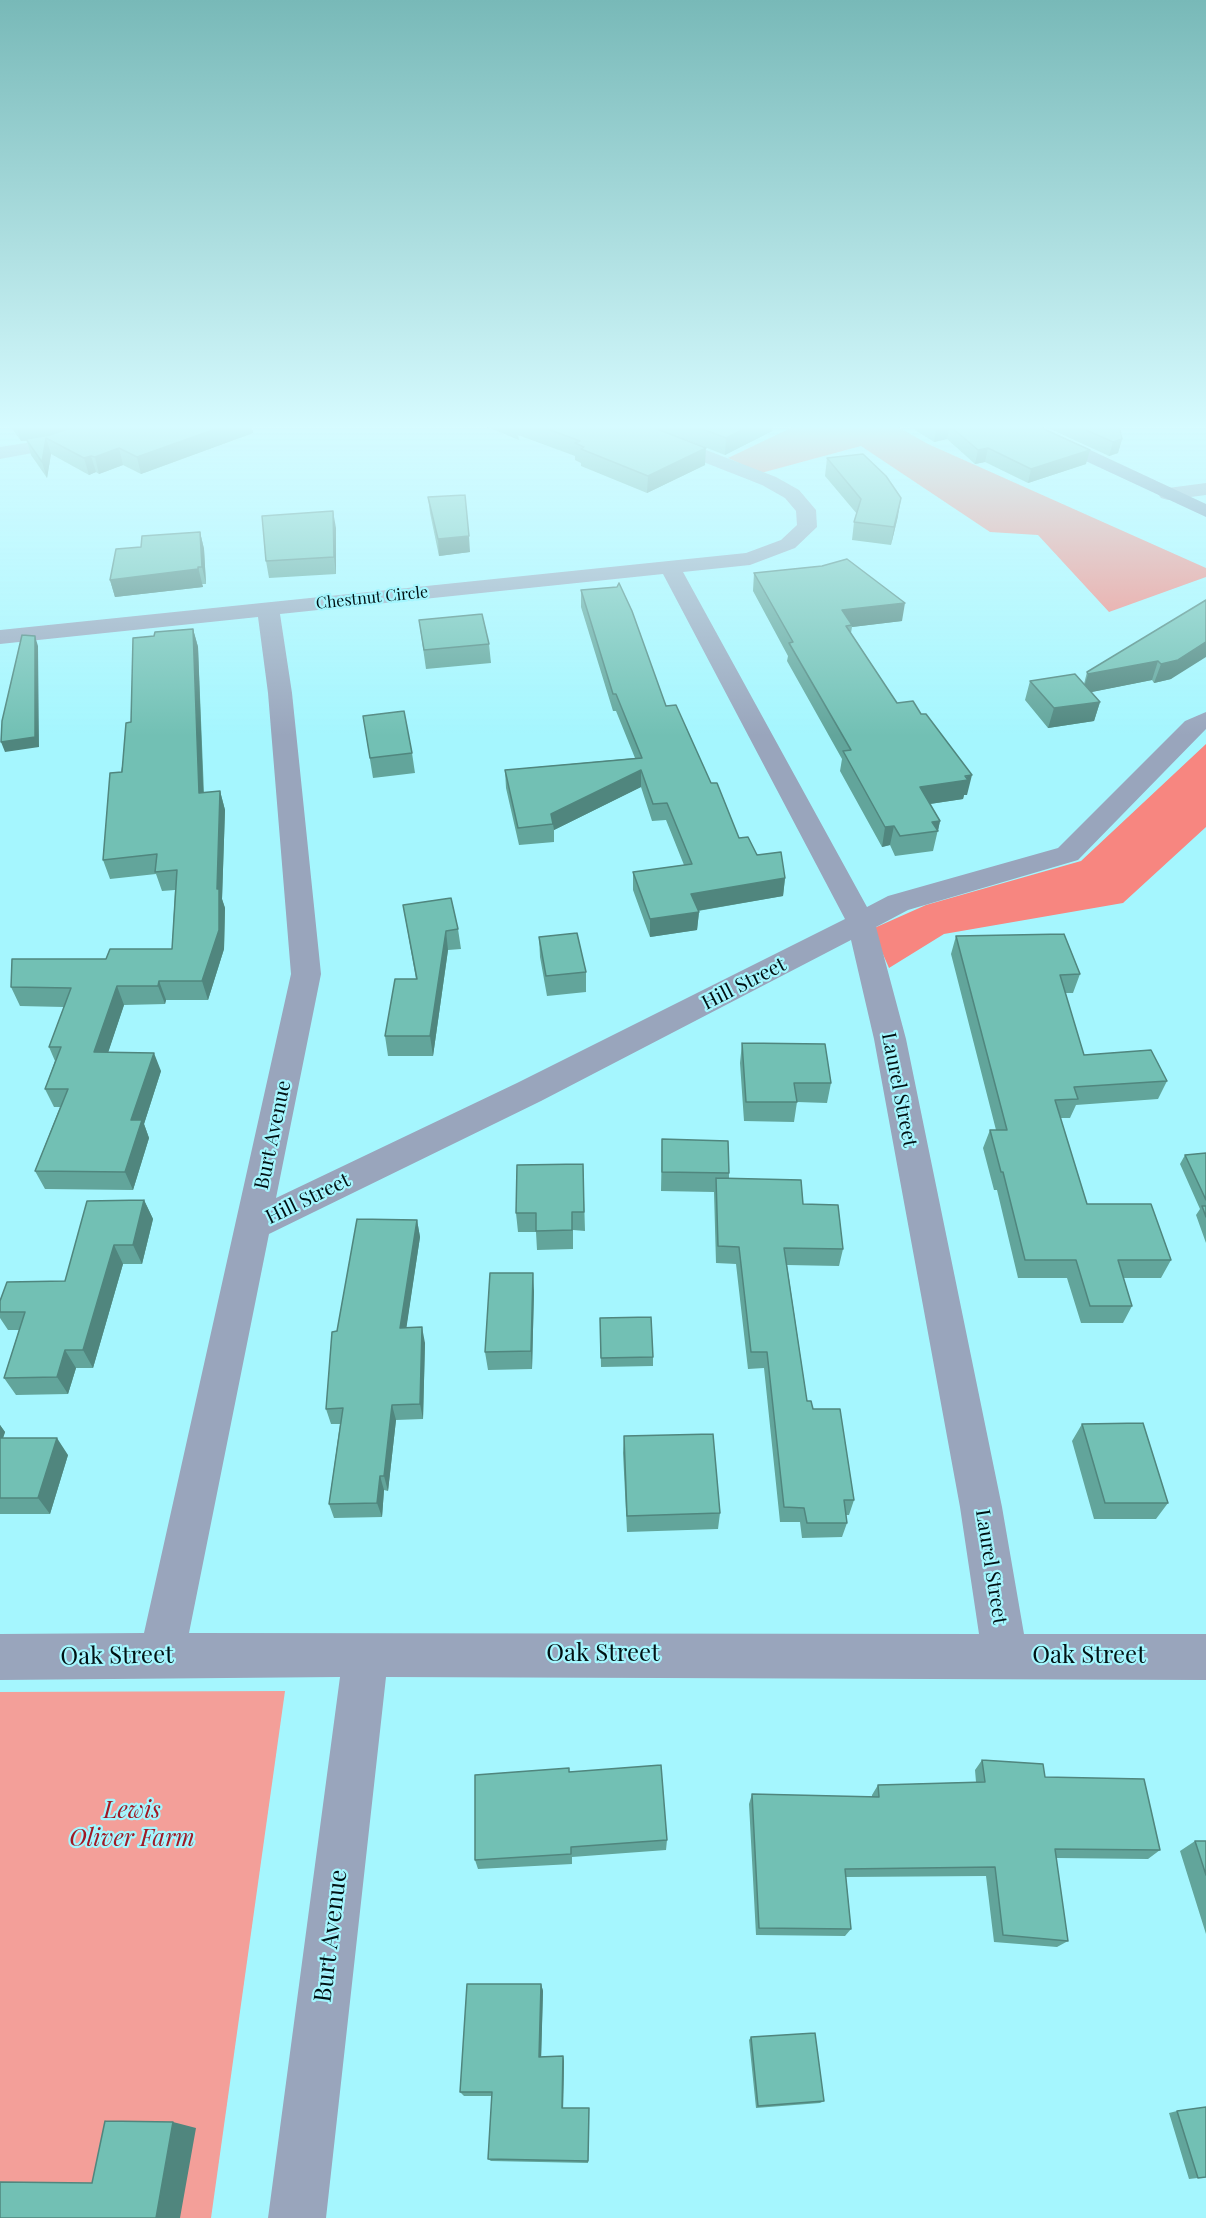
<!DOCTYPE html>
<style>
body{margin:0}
canvas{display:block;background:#a5f6fe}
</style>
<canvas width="1206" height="2218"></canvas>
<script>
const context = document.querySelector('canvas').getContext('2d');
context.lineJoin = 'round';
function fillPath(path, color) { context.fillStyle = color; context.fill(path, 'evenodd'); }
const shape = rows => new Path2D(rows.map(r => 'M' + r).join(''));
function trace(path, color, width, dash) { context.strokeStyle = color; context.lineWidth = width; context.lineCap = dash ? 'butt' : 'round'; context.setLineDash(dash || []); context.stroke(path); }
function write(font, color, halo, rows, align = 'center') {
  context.font = font + ' "Playfair Display",serif'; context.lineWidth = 4.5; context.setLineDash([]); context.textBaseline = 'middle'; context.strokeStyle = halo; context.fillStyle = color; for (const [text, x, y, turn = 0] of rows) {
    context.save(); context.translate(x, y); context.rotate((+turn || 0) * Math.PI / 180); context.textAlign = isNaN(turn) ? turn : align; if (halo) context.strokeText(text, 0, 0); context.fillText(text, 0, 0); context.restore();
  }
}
fillPath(shape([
 [285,1691,211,2218,0,2218,0,1692]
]), '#f39f99');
fillPath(shape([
 [795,426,896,426,928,444,1206,568,1206,577,1109,612,1038,535,990,532,861,446,761,473,728,458],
 [1206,744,1206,827,1123,903,944,934,889,968,872,929,926,905,1081,861]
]), '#f78680');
fillPath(shape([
 [88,426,114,426,111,430,54,449,0,459,0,447,45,440,88,426],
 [619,426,644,426,776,477,799,490,816,510,817,527,795,548,750,565,683,572,867,907,888,896,1058,848,1185,721,1206,712,1206,729,1078,860,908,910,876,927,906,1039,1002,1507,1024,1634,1206,1634,1206,1680,386,1677,326,2218,268,2218,340,1677,0,1680,0,1634,144,1633,291,974,268,693,258,617,0,644,0,630,746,553,781,540,797,525,796,511,785,498,762,485,622,430,619,426],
 [663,574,845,919,517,1083,276,1198,321,974,292,693,280,614,663,574],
 [851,940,874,1039,960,1507,979,1634,189,1633,269,1234,541,1101,851,940],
 [1206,483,1206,495,1168,500,1161,498,1158,494,1161,490,1168,488,1206,483]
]), '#99a5bc');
fillPath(shape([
 [1016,426,1039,426,1206,504,1206,517,1019,430,1016,426]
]), '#7585a6');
fillPath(shape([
 [10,426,253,426,252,426,253,433,141,474,123,465,99,474,96,472,89,475,51,454,47,478,31,455,27,441,21,441],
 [485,426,649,426,705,465,647,493,581,466,581,463,575,460,575,456,518,435,519,440],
 [650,426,773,426,772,431,725,455],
 [909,426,1037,426,1086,464,1028,483,985,462,975,464,947,439,934,442],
 [1044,426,1119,426,1122,439,1118,453,1109,456],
 [827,458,898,516,891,545,852,540,854,522,857,514,825,476],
 [428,497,470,552,439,556,430,513],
 [336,528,336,574,269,578,266,561],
 [200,532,204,549,206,584,202,584,203,587,115,597,110,580,141,547],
 [754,573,902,621,852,627,851,633,897,703,967,795,964,795,963,799,930,804,940,821,933,851,895,856,890,845,882,847,840,771,842,759,787,661,788,656,753,591],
 [581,590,666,706,711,783,739,838,785,878,783,896,698,911,699,912,697,930,650,937,633,890,633,872,684,865,666,820,652,821,641,787,554,830,554,842,519,845,506,788,505,770,635,758,616,711,613,711,581,607],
 [1206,600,1171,679,1154,683,1152,680,1091,692,1100,702,1094,721,1048,728,1025,700,1030,681,1084,684,1087,672],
 [419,620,489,644,491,663,426,669],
 [193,629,198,647,204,793,220,791,225,810,222,899,225,908,224,949,208,1000,166,1000,165,1004,124,1005,108,1052,161,1071,144,1124,149,1138,133,1190,45,1189,35,1171,60,1107,54,1107,45,1089,55,1061,49,1047,64,1007,20,1006,11,987,106,959,172,949,175,890,162,891,156,874,110,879,103,860,131,722,154,636],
 [363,716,412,753,415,773,373,778],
 [403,905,458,929,461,949,448,950,433,1056,388,1056,385,1036,416,979],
 [956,936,1080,974,1073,993,1065,993,1084,1055,1167,1081,1158,1099,1076,1105,1070,1118,1060,1118,1087,1204,1171,1260,1161,1278,1123,1278,1132,1306,1123,1323,1081,1323,1067,1278,1018,1278,997,1190,994,1190,983,1148,990,1130,996,1130,951,954],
 [539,937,586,972,586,992,547,996,540,957],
 [742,1043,831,1083,827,1103,797,1102,794,1122,744,1121,740,1063],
 [662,1139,729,1173,729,1179,803,1204,843,1249,839,1266,787,1265,807,1401,813,1409,854,1500,849,1515,846,1515,847,1523,842,1537,802,1538,800,1522,780,1522,764,1368,748,1369,736,1264,716,1263,714,1192,661,1191],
 [1206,1153,1206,1243,1196,1215,1200,1209,1180,1164,1185,1155],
 [583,1164,585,1231,573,1230,573,1249,537,1250,536,1232,518,1232,516,1213],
 [144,1200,153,1219,142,1264,123,1264,93,1368,76,1368,68,1394,16,1395,4,1378,19,1330,8,1330,0,1318,0,1301,65,1281],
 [417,1220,420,1237,406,1328,425,1343,423,1419,396,1420,388,1491,384,1490,382,1517,334,1518,329,1504,340,1424,331,1424,326,1409,337,1331],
 [534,1291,532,1369,488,1370,485,1352],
 [600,1318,653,1357,653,1366,601,1367],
 [1082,1424,1168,1503,1156,1519,1094,1519,1072,1441],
 [0,1425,5,1432,3,1438,68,1455,50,1514,0,1514],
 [624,1436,720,1513,718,1529,627,1532,623,1453],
 [982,1760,1045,1777,1160,1850,1148,1859,1056,1858,1068,1941,1057,1947,994,1942,986,1876,846,1877,851,1929,845,1936,756,1935,749,1804,752,1794,872,1797,872,1795,878,1785,976,1782,975,1770],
 [569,1772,667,1840,666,1850,572,1857,572,1864,478,1869,475,1860],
 [1195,1841,1206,1841,1206,1934,1180,1851],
 [541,1984,543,1991,541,2057,563,2056,564,2061,563,2108,589,2108,588,2163,491,2161,488,2159,492,2096,464,2096,460,2092],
 [751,2037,824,2101,820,2103,756,2108,749,2040],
 [1177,2111,1206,2177,1189,2179,1169,2113]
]), '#62a59b');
fillPath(shape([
 [16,426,81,426,44,438,21,441],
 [224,426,253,426,252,426,253,433,141,474,137,457],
 [750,426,773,426,772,431,725,455,726,438],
 [950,426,947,439,934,442,936,429],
 [46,438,51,454,47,478,42,462],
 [1122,439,1118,453,1109,456,1113,442],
 [119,448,123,465,99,474,95,457],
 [706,448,705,465,647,493,648,476],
 [988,448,985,462,975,464,978,450],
 [1090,450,1086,464,1028,483,1031,469],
 [91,456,96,472,89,475,84,458],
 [901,498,898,516,891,545,894,527],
 [333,511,336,528,336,574,334,557],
 [200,532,204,549,206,584,202,567],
 [469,536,470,552,439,556,438,539],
 [198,567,203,587,115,597,110,580],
 [905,603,902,621,852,627,852,625,842,610],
 [193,629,198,647,204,812,199,793],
 [35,636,38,646,39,747,5,752,1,742],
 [1206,642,1206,657,1171,679,1154,683,1161,664],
 [1158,661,1152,680,1082,694,1088,674],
 [1100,702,1094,721,1048,728,1054,708],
 [641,770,641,787,554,830,553,824,551,814],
 [972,775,967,795,964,795,963,799,916,806,920,787],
 [220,791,225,810,222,899,225,908,224,949,208,1000,202,981,217,889],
 [940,821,938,831,932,822],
 [894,826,890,845,882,847,885,827],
 [785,878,783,896,690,912,691,894],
 [699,912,697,930,650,937,650,919],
 [446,931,448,950,433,1056,430,1036],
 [159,981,166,1000,165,1004,158,986],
 [117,986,124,1005,102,1071,94,1052],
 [154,1053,161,1071,144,1124,149,1138,133,1190,125,1172,131,1120],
 [144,1200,153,1219,142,1264,133,1245],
 [417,1220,420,1237,404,1344,400,1328],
 [114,1245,123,1264,93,1368,83,1350],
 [533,1273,534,1291,532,1369,531,1351],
 [422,1327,425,1343,423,1419,420,1404],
 [65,1350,76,1368,68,1394,57,1377],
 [392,1405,396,1420,388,1491,384,1476],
 [0,1425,5,1432,0,1447],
 [57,1438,68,1455,50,1514,38,1498],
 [380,1476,384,1490,382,1517,377,1503],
 [541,1984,543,1991,541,2062,539,2057],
 [563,2056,564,2061,563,2112,562,2108],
 [173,2122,196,2128,180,2218,156,2218]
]), '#50867e');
const building = shape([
 [77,426,224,426,137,457,119,448,95,457,91,456,84,458,46,438,42,462,26,439,50,435,77,426],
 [540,426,649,426,706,448,648,476,581,449,584,447,575,443,580,441,540,426],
 [695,426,750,426,726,438,695,426],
 [932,426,1037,426,1090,450,1031,469,988,448,978,450,950,426,936,429,932,426],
 [1077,426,1119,426,1122,439,1113,442,1077,426],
 [863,454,886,476,901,498,894,527,854,522,861,499,827,458,863,454],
 [465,495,469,536,438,539,428,497,465,495],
 [333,511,334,557,266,561,262,516,333,511],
 [200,532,202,567,198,567,198,569,110,580,116,549,141,547,142,536,200,532],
 [847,559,905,603,842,610,852,625,846,626,897,703,913,701,921,714,926,714,972,775,965,776,968,780,920,787,940,821,932,822,938,831,900,836,894,826,885,827,843,751,851,750,789,643,793,642,754,573,822,566,847,559],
 [619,583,632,611,666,706,676,705,711,783,717,783,739,838,748,837,757,855,781,852,785,878,691,894,699,912,650,919,633,872,692,864,667,803,653,804,641,770,551,814,553,824,518,828,505,770,642,758,616,694,613,694,581,590,617,587,619,583],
 [1206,600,1206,642,1178,660,1161,664,1158,661,1088,674,1087,672,1206,600],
 [482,614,489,644,424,650,419,620,482,614],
 [193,629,199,793,220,791,217,889,219,889,219,930,202,981,159,981,158,986,117,986,94,1052,154,1053,131,1120,142,1120,125,1172,35,1171,68,1089,45,1089,61,1047,49,1047,71,988,11,987,12,959,106,959,110,949,172,949,177,870,155,872,157,854,103,860,110,773,122,772,126,723,131,722,133,638,154,636,155,632,193,629],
 [22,635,35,636,35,737,1,742,2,721,22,635],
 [1075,674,1100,702,1054,708,1030,681,1075,674],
 [404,711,412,753,370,758,363,716,404,711],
 [451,898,458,929,446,931,430,1036,385,1036,395,979,417,979,403,905,451,898],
 [577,933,586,972,546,976,539,937,577,933],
 [1064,934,1080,974,1060,975,1084,1055,1151,1050,1167,1081,1074,1087,1078,1099,1055,1100,1087,1204,1151,1204,1171,1260,1118,1260,1132,1306,1090,1306,1076,1260,1025,1260,1003,1172,1001,1172,990,1130,1007,1130,956,936,1064,934],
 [742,1043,825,1044,831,1083,794,1083,797,1102,746,1102,742,1043],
 [662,1139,728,1141,729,1173,662,1172,662,1139],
 [1206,1153,1206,1200,1185,1155,1206,1153],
 [583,1164,584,1212,572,1212,572,1230,536,1231,536,1213,516,1213,517,1165,583,1164],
 [716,1178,801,1180,803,1204,838,1205,843,1249,784,1248,807,1401,811,1401,813,1409,840,1409,854,1500,844,1500,847,1523,807,1523,804,1508,784,1507,767,1352,751,1352,739,1247,718,1246,716,1178],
 [144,1200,133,1245,114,1245,83,1350,65,1350,57,1377,4,1378,25,1312,0,1312,0,1301,7,1282,65,1281,87,1201,144,1200],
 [1202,1206,1206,1206,1206,1217,1202,1206],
 [357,1219,417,1220,400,1328,422,1327,420,1404,392,1405,384,1476,380,1476,377,1503,329,1504,343,1408,326,1409,332,1332,337,1331,357,1219],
 [490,1273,533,1273,531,1351,485,1352,490,1273],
 [651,1317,653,1357,601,1358,600,1318,651,1317],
 [1143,1423,1168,1503,1105,1503,1082,1424,1143,1423],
 [713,1434,720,1513,627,1516,624,1436,713,1434],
 [0,1438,57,1438,38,1498,0,1498,0,1438],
 [982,1760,1043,1764,1045,1777,1144,1779,1160,1850,1055,1849,1068,1941,1003,1935,995,1867,845,1869,851,1929,759,1928,752,1794,879,1797,878,1785,985,1782,982,1760],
 [661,1765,667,1840,571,1847,571,1854,475,1860,475,1775,569,1768,569,1772,661,1765],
 [1195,1841,1206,1841,1206,1875,1195,1841],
 [467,1984,541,1984,539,2057,563,2056,562,2108,589,2108,588,2161,488,2159,492,2092,460,2092,467,1984],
 [815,2033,824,2101,758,2106,751,2037,815,2033],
 [1206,2107,1206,2177,1198,2178,1177,2111,1206,2107],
 [105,2121,173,2122,156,2218,0,2218,0,2182,92,2183,105,2121]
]);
fillPath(building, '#72c0b4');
trace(building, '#50867e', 1.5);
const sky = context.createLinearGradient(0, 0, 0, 736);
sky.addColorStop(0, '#78b9b8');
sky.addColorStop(0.58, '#d6fbff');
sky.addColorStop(1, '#d6fbff00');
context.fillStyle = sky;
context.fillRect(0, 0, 1206, 736);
write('16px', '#001113', '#a5f6fe', [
 ["Chestnut Circle",372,598,-6]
]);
write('20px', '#001113', '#a5f6fe', [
 ["Hill Street",744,984,-27],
 ["Laurel Street",899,1090,79],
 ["Burt Avenue",273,1135,-78],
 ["Hill Street",308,1199,-26],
 ["Laurel Street",991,1567,81]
]);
write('24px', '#001113', '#a5f6fe', [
 ["Oak Street",603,1654],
 ["Oak Street",117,1656,-1],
 ["Oak Street",1089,1656],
 ["Burt Avenue",331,1936,-83]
]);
write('italic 24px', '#a01923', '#a5f6fe', [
 ["Lewis",132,1811],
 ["Oliver Farm",132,1839]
]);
</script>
